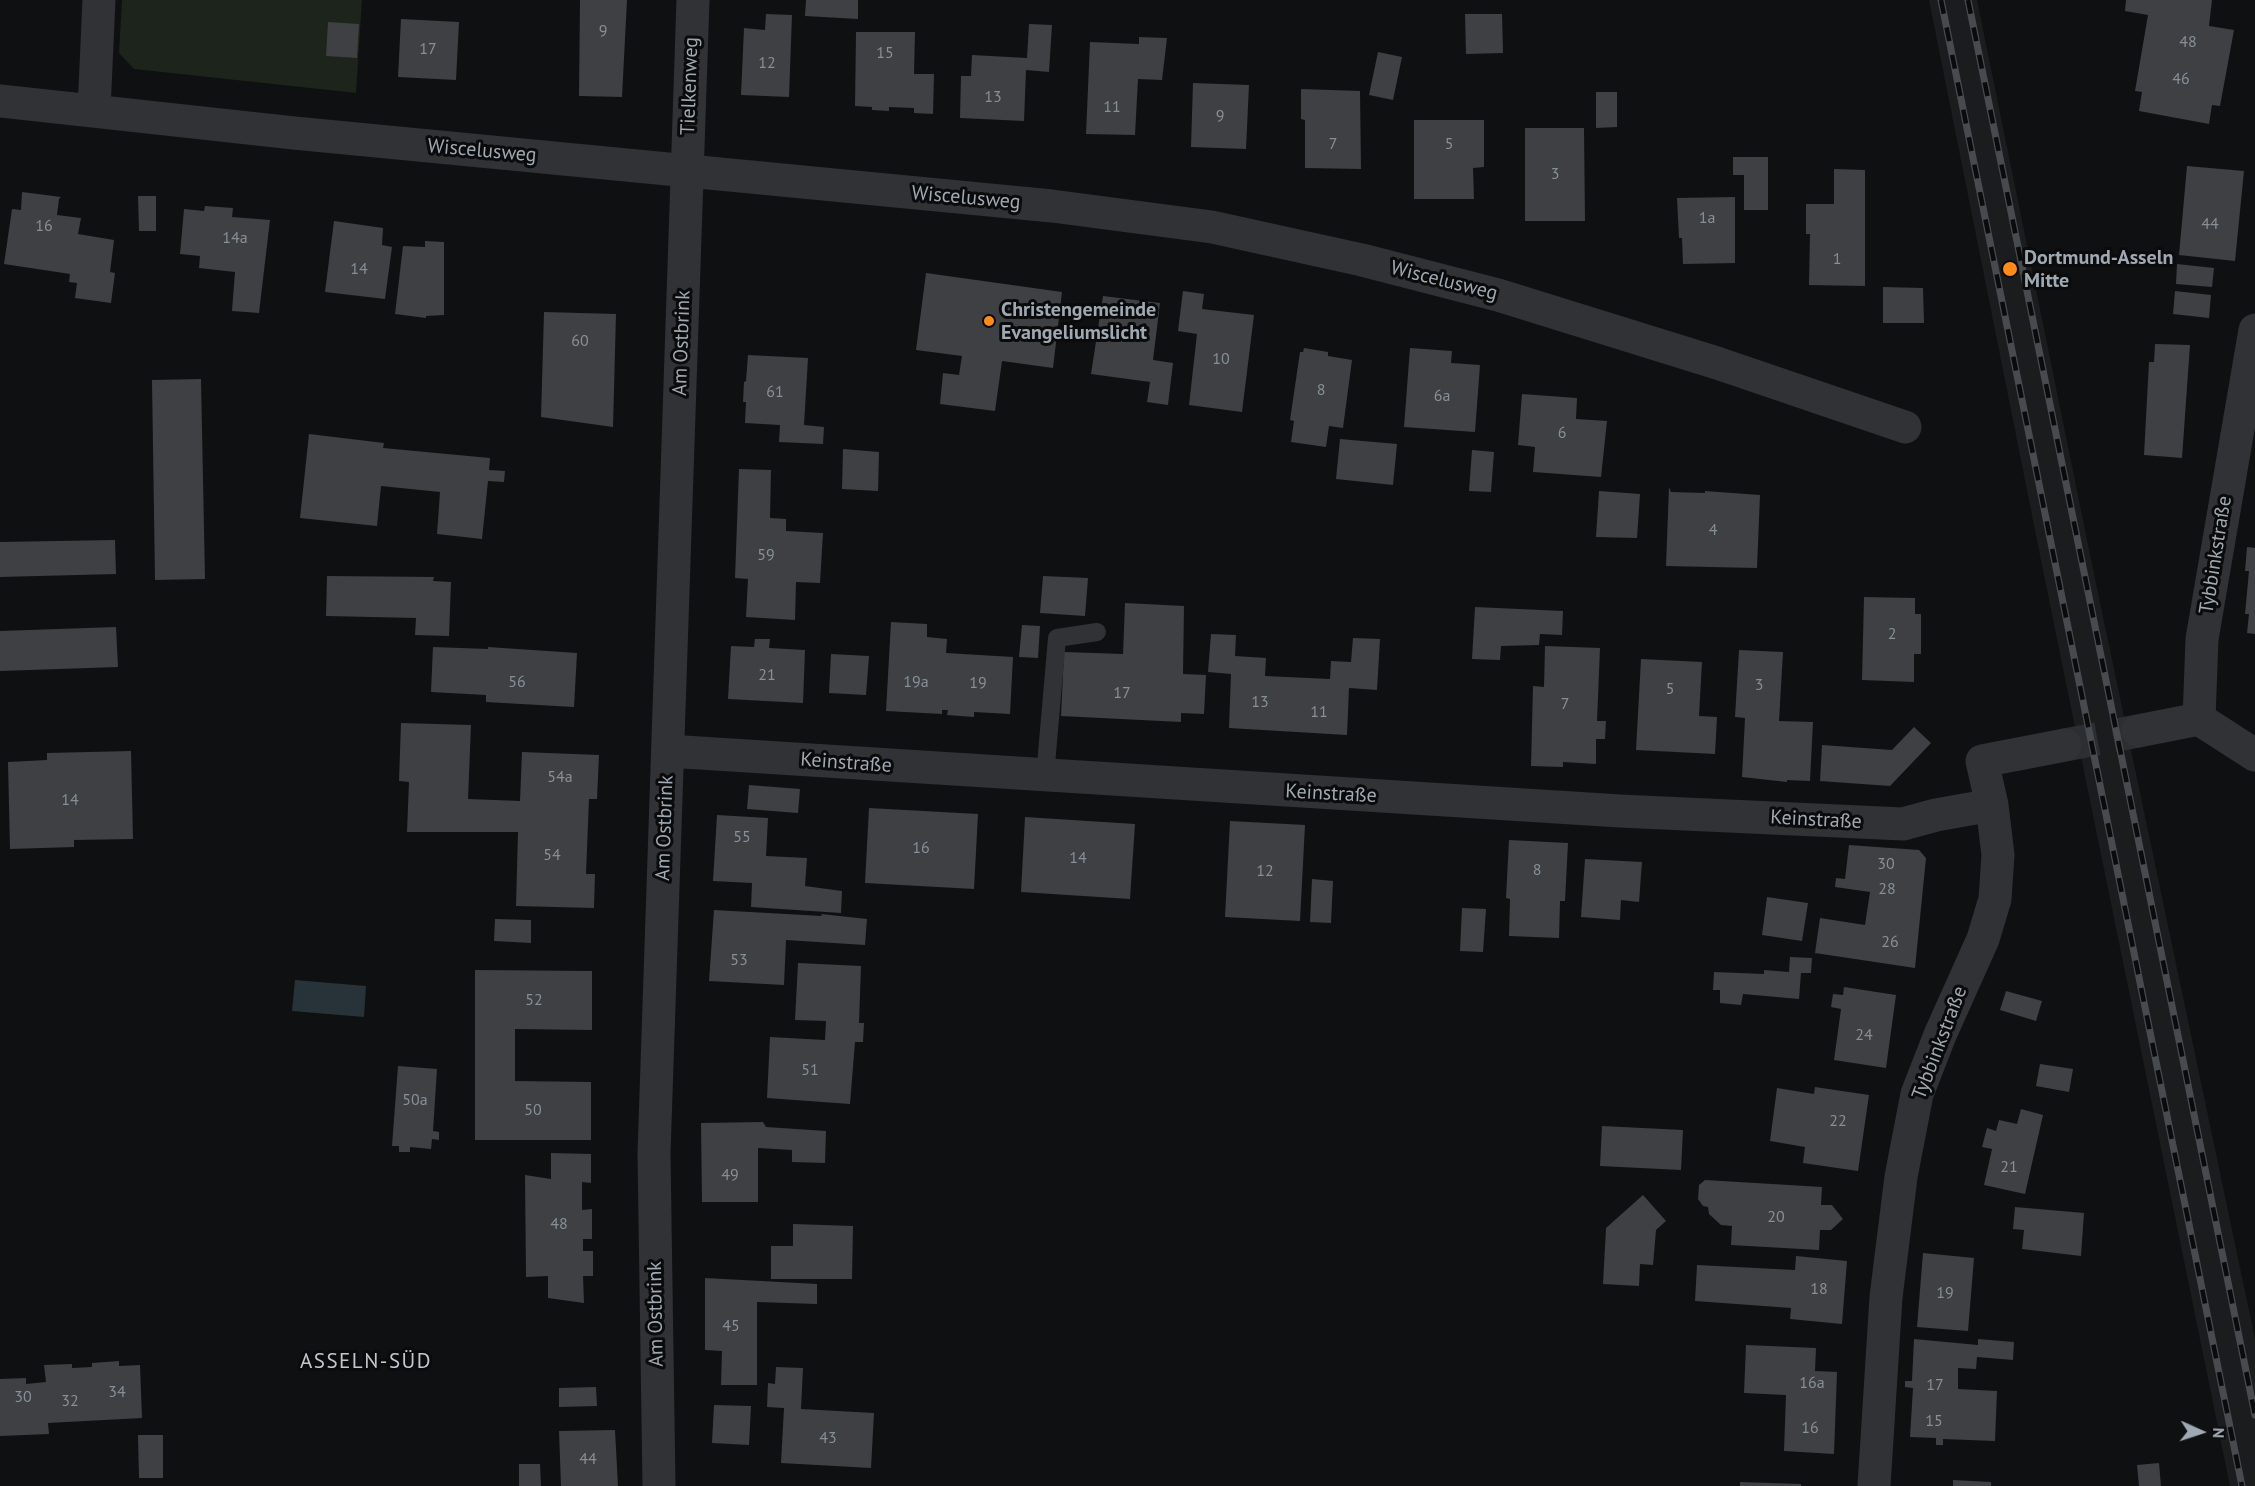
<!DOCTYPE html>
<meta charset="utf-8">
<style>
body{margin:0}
#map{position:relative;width:2255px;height:1486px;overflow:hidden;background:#0f1011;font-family:"PT Sans",sans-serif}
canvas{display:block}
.north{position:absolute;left:2171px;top:1402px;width:60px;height:60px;-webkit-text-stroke:4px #0b0b0c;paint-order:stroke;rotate:93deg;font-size:16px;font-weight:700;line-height:24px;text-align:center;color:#9fa9b3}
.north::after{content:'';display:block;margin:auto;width:21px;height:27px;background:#9fa9b3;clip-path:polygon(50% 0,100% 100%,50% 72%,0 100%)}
</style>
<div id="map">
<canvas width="2255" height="1486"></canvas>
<div class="north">N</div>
</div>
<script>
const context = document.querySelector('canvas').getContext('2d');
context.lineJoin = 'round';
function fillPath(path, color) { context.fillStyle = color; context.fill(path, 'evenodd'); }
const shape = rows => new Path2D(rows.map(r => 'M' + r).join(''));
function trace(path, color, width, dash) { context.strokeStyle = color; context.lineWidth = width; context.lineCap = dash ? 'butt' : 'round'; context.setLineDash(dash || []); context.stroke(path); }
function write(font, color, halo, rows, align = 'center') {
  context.font = font + ' "PT Sans",sans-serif'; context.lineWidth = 6; context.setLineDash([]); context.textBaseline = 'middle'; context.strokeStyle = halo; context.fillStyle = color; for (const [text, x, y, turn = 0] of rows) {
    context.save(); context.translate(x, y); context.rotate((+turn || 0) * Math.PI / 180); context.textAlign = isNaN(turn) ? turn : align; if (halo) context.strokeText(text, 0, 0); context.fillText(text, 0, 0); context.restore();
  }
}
fillPath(shape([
 [1929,0,1977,0,2094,574,2255,1339,2255,1486,2230,1486,2046,585]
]), '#1b1c1e');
fillPath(shape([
 [122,0,362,0,356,93,134,69,119,53]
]), '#1c241c');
fillPath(shape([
 [295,980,366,986,364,1017,292,1011]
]), '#273338');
fillPath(shape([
 [580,0,627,0,622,97,579,96],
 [806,0,858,0,858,19,805,16],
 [2126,0,2212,0,2209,26,2234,30,2220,106,2212,105,2209,124,2139,111,2142,92,2135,91,2148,15,2125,11],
 [766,14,792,15,789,97,741,95,744,28,765,30],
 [1465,14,1502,14,1503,53,1466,54],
 [401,19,459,22,456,80,398,77],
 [328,22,359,24,357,58,326,56],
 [1029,24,1052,25,1049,72,1026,70,1024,121,960,118,961,76,971,76,972,55,1027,58],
 [856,32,915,32,914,74,934,74,933,114,914,113,914,108,889,107,889,111,872,110,872,107,855,106],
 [1139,37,1167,38,1162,80,1138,79,1135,135,1086,134,1090,42,1139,44],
 [1378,52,1402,57,1393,100,1369,95],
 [1193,83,1249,85,1246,149,1191,147],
 [1301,89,1360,91,1361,169,1305,168,1305,120,1301,119],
 [1596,92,1617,92,1617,127,1596,128],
 [1414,120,1484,120,1484,167,1473,168,1474,199,1414,199],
 [1525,128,1584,128,1585,221,1525,221],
 [1733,157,1768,157,1768,210,1744,210,1744,175,1733,175],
 [2187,166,2244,171,2235,261,2179,255],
 [1834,169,1865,170,1865,286,1809,285,1810,234,1806,234,1806,204,1834,204],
 [22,192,61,197,59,199,57,215,81,218,78,234,114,240,110,272,115,273,111,303,75,298,77,283,69,282,70,274,4,264,12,209,21,210],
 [138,196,156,196,156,231,139,231],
 [1735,197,1735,263,1683,264,1682,238,1679,238,1677,198],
 [205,206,233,208,232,217,270,220,259,313,232,311,235,272,199,268,200,256,180,254,184,209,204,211],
 [334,221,383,228,382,245,392,247,385,299,325,292],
 [425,241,444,242,444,315,426,316,426,318,395,314,403,246,425,247],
 [2177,264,2214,268,2212,287,2176,284],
 [926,273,1062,292,1053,368,1002,361,995,411,940,404,943,373,959,375,962,356,916,350],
 [1883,287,1923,288,1924,323,1883,323],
 [1183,291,1204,294,1202,309,1254,315,1242,412,1189,405,1197,334,1178,331],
 [2175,291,2211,295,2209,318,2173,314],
 [1103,296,1160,303,1153,360,1173,363,1168,405,1147,402,1150,382,1091,374],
 [544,312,616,314,613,427,541,417],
 [2155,344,2190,345,2182,458,2144,455,2149,362,2154,362],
 [1304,348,1328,352,1328,356,1352,360,1343,428,1329,426,1326,447,1291,442,1294,421,1290,420,1300,352,1303,352],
 [1410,348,1452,351,1451,363,1480,365,1475,432,1404,427],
 [748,355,808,358,804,425,824,427,823,444,779,442,780,425,745,423,746,402,743,402,744,382,746,381],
 [201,379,205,579,155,580,152,380],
 [1522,394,1577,398,1576,419,1607,421,1601,477,1533,472,1535,447,1518,445],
 [309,434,384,443,383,448,490,458,489,470,505,471,504,482,488,481,482,539,437,534,440,492,381,486,377,526,300,518],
 [1340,439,1397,444,1393,485,1336,479],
 [843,449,879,452,878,491,842,489],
 [1472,450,1494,452,1491,492,1469,491],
 [739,469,771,470,770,518,786,519,786,531,823,533,820,583,796,582,795,620,746,617,748,579,735,578],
 [1669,487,1671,492,1705,493,1705,491,1760,495,1757,568,1666,566],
 [1599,491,1640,494,1637,538,1596,537],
 [115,540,116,574,0,577,0,542],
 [2247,547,2255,548,2255,634,2247,633,2249,614,2245,614,2249,571,2245,571],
 [327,576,434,577,433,581,451,582,449,636,415,635,416,618,326,616],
 [1043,576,1088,578,1085,616,1040,613],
 [1864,597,1915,598,1915,614,1921,614,1921,654,1914,654,1914,682,1862,680],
 [1125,603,1184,606,1183,674,1206,675,1204,714,1181,713,1181,722,1061,716,1064,652,1123,654],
 [1475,607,1563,611,1562,635,1540,634,1539,645,1501,646,1500,660,1472,659],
 [891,622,927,624,927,637,947,639,946,653,1013,657,1010,714,974,712,974,717,947,715,948,710,942,710,942,714,886,711],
 [1022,625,1040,626,1038,658,1019,657],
 [116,627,118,667,0,671,0,631],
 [1211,634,1236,635,1235,656,1266,658,1265,676,1330,679,1331,661,1351,662,1353,638,1380,639,1377,690,1349,688,1347,735,1229,728,1231,674,1208,672],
 [755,639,770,639,769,648,805,650,803,703,728,699,731,646,754,647],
 [1545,646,1600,648,1597,721,1606,721,1605,739,1596,739,1596,764,1563,762,1563,767,1531,766,1533,686,1544,687],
 [433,647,488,649,488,647,577,653,574,707,486,702,486,695,431,692],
 [1739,650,1783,652,1779,721,1813,722,1810,781,1787,780,1787,782,1742,777,1745,718,1735,717],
 [831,654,869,656,866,695,829,693],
 [1641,659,1702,662,1699,716,1717,717,1715,754,1636,750],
 [401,723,471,725,468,799,520,801,522,752,599,755,597,799,589,799,586,874,595,874,594,908,516,906,518,832,407,832,409,782,399,781],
 [1914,727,1931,743,1890,786,1820,781,1822,745,1892,750],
 [131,751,133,839,74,840,74,847,10,849,8,762,47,760,47,753],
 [749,785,800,789,798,813,747,809],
 [869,808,978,814,974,889,865,883],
 [717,815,768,818,766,856,807,858,805,886,842,891,841,913,751,907,752,883,713,881],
 [1025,817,1135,824,1130,899,1021,892],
 [1230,821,1305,825,1300,921,1225,917],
 [1509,840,1568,843,1565,901,1560,901,1559,938,1509,936,1510,899,1506,898],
 [1849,845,1919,850,1926,858,1915,968,1815,953,1820,918,1865,925,1870,892,1835,887,1836,878,1845,879],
 [1585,859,1642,862,1639,902,1621,900,1620,920,1581,917],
 [1312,879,1333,881,1331,923,1310,922],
 [1767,897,1808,903,1802,941,1762,935],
 [1462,908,1486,909,1483,952,1460,951],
 [714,910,822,916,821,914,867,919,865,945,786,940,784,985,709,981],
 [495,919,531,920,531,943,494,941],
 [1790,957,1812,958,1811,973,1801,973,1799,999,1743,994,1741,1005,1720,1003,1720,990,1713,990,1714,972,1764,974,1764,970,1789,972],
 [798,963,861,966,859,1023,864,1023,863,1042,855,1042,850,1104,767,1098,770,1037,825,1040,826,1021,795,1020],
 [475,970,592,971,592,1030,515,1029,515,1081,591,1082,591,1140,475,1140],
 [1844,987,1896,995,1886,1068,1834,1060,1841,1009,1831,1007,1833,994,1843,995],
 [2006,991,2042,1001,2036,1021,2000,1010],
 [2040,1064,2073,1069,2069,1092,2036,1086],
 [398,1066,437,1069,433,1131,439,1132,439,1140,432,1139,431,1149,410,1147,410,1152,399,1152,399,1146,392,1146],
 [1815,1087,1869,1095,1858,1171,1803,1163,1805,1147,1770,1141,1777,1088,1814,1094],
 [2021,1109,2043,1115,2025,1194,1984,1185,1992,1149,1982,1147,1987,1128,1996,1131,1999,1120,2017,1124],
 [763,1122,766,1127,826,1131,825,1163,792,1162,792,1150,758,1148,758,1202,702,1202,701,1123],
 [1602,1126,1683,1130,1681,1170,1600,1166],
 [551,1153,591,1154,591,1183,582,1182,582,1210,592,1209,592,1239,583,1239,583,1251,593,1251,593,1276,583,1276,584,1303,548,1298,548,1276,526,1277,525,1175,551,1179],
 [1705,1180,1822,1187,1821,1205,1832,1205,1843,1219,1831,1230,1820,1230,1819,1250,1731,1245,1732,1226,1721,1225,1709,1214,1708,1207,1703,1206,1698,1199,1699,1185],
 [1643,1195,1666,1221,1656,1230,1653,1265,1640,1264,1639,1286,1603,1284,1606,1228],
 [2015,1207,2084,1213,2081,1256,2022,1249,2024,1230,2013,1229],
 [793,1224,853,1226,852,1279,771,1279,771,1246,793,1246],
 [1923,1253,1974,1258,1968,1331,1917,1327],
 [1796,1256,1847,1261,1842,1324,1790,1319,1791,1308,1695,1301,1697,1265,1795,1270],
 [705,1278,817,1284,817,1304,757,1302,757,1385,721,1385,722,1351,705,1350],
 [1914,1339,1978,1345,1978,1339,2014,1342,2013,1360,1977,1357,1976,1369,1958,1368,1958,1389,1997,1391,1995,1441,1943,1439,1943,1445,1936,1445,1936,1438,1910,1437,1913,1388,1905,1387,1905,1381,1912,1381],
 [1746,1345,1816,1348,1815,1371,1837,1372,1834,1454,1784,1451,1786,1395,1744,1393],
 [119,1361,119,1366,140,1365,142,1418,48,1423,49,1434,0,1436,0,1379,26,1378,26,1384,46,1382,44,1365,72,1364,72,1368,92,1367,92,1363],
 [776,1367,803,1368,801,1409,874,1413,871,1468,781,1463,784,1408,767,1407,768,1383,775,1384],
 [596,1387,597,1406,559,1407,559,1388],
 [714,1405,751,1406,749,1445,712,1443],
 [615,1430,618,1486,561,1486,559,1431],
 [138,1435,163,1435,163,1478,139,1478],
 [2159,1463,2161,1486,2139,1486,2137,1465],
 [519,1464,540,1464,541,1486,519,1486],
 [1953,1480,1991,1482,1991,1486,1953,1486],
 [1740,1482,1801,1484,1801,1486,1740,1486]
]), '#3e4044');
trace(shape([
 [2065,745,2138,731]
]), '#2c2f31', 33, [33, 16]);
trace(shape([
 [1045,776,1057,638,1097,632]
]), '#303236', 18);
trace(shape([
 [0,101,294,133,1052,206,1212,227,1362,260,1498,295,1717,363,1905,427],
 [94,110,99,0],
 [2199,719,2202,639,2255,330],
 [2199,719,2255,755],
 [2138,731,2199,719],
 [668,751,1620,811,1903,824,1936,815,1992,805],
 [659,1486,654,1153,693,0],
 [1874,1486,1886,1297,1901,1177,1917,1094,1940,1035,1983,939,1995,899,1998,855,1992,805,1982,761,2065,745]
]), '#303236', 33);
const rail = shape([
 [1941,0,2242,1486],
 [1968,0,2255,1415]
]);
trace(rail, '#474b50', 7);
trace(rail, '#0b0b0c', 4.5, [14]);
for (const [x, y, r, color] of [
 [2010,269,8,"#ff8c1a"],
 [989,321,6,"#ff8c1a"]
]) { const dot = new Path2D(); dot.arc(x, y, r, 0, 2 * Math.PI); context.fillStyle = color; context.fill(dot); trace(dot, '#0b0b0c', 2); }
write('16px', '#878f97', null, [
 ["9",603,31],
 ["48",2188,42],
 ["17",428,49],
 ["15",885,53],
 ["12",767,63],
 ["46",2181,79],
 ["13",993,97],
 ["11",1112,107],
 ["9",1220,116],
 ["7",1333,144],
 ["5",1449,144],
 ["3",1555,174],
 ["1a",1707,218],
 ["44",2210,224],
 ["16",44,226],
 ["14a",235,238],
 ["1",1837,259],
 ["14",359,269],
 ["60",580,341],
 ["10",1221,359],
 ["8",1321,390],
 ["61",775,392],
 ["6a",1442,396],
 ["6",1562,433],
 ["4",1713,530],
 ["59",766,555],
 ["2",1892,634],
 ["21",767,675],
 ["56",517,682],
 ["19a",916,682],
 ["19",978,683],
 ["3",1759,685],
 ["5",1670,689],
 ["17",1122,693],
 ["13",1260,702],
 ["7",1565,704],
 ["11",1319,712],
 ["54a",560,777],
 ["14",70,800],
 ["55",742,837],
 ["16",921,848],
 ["54",552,855],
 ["14",1078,858],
 ["30",1886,864],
 ["8",1537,870],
 ["12",1265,871],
 ["28",1887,889],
 ["26",1890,942],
 ["53",739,960],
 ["52",534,1000],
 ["24",1864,1035],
 ["51",810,1070],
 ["50a",415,1100],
 ["50",533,1110],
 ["22",1838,1121],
 ["21",2009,1167],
 ["49",730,1175],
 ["20",1776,1217],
 ["48",559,1224],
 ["18",1819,1289],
 ["19",1945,1293],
 ["45",731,1326],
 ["16a",1812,1383],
 ["17",1935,1385],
 ["34",117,1392],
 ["30",23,1397],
 ["32",70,1401],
 ["15",1934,1421],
 ["16",1810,1428],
 ["43",828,1438],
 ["44",588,1459]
]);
write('20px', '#9fa9b3', '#0b0b0c', [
 ["Tielkenweg",690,86,-88],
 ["Wiscelusweg",482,151,5],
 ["Wiscelusweg",966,198,5],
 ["Wiscelusweg",1444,281,14],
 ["Am Ostbrink",682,343,-88],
 ["Tybbinkstraße",2216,555,-81],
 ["Keinstraße",846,763,4],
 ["Keinstraße",1331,794,3],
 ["Keinstraße",1816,820,3],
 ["Am Ostbrink",665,828,-88],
 ["Tybbinkstraße",1940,1043,-69],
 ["Am Ostbrink",656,1314,-91]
]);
write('bold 20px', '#9fa9b3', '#0b0b0c', [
 ["Dortmund-Asseln",2024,258],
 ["Mitte",2024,281],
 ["Christengemeinde",1001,310],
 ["Evangeliumslicht",1001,333]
], 'left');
context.letterSpacing = '1.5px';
write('21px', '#c0c7cf', '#0b0b0c', [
 ["ASSELN-SÜD",366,1362]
]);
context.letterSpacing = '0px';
</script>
